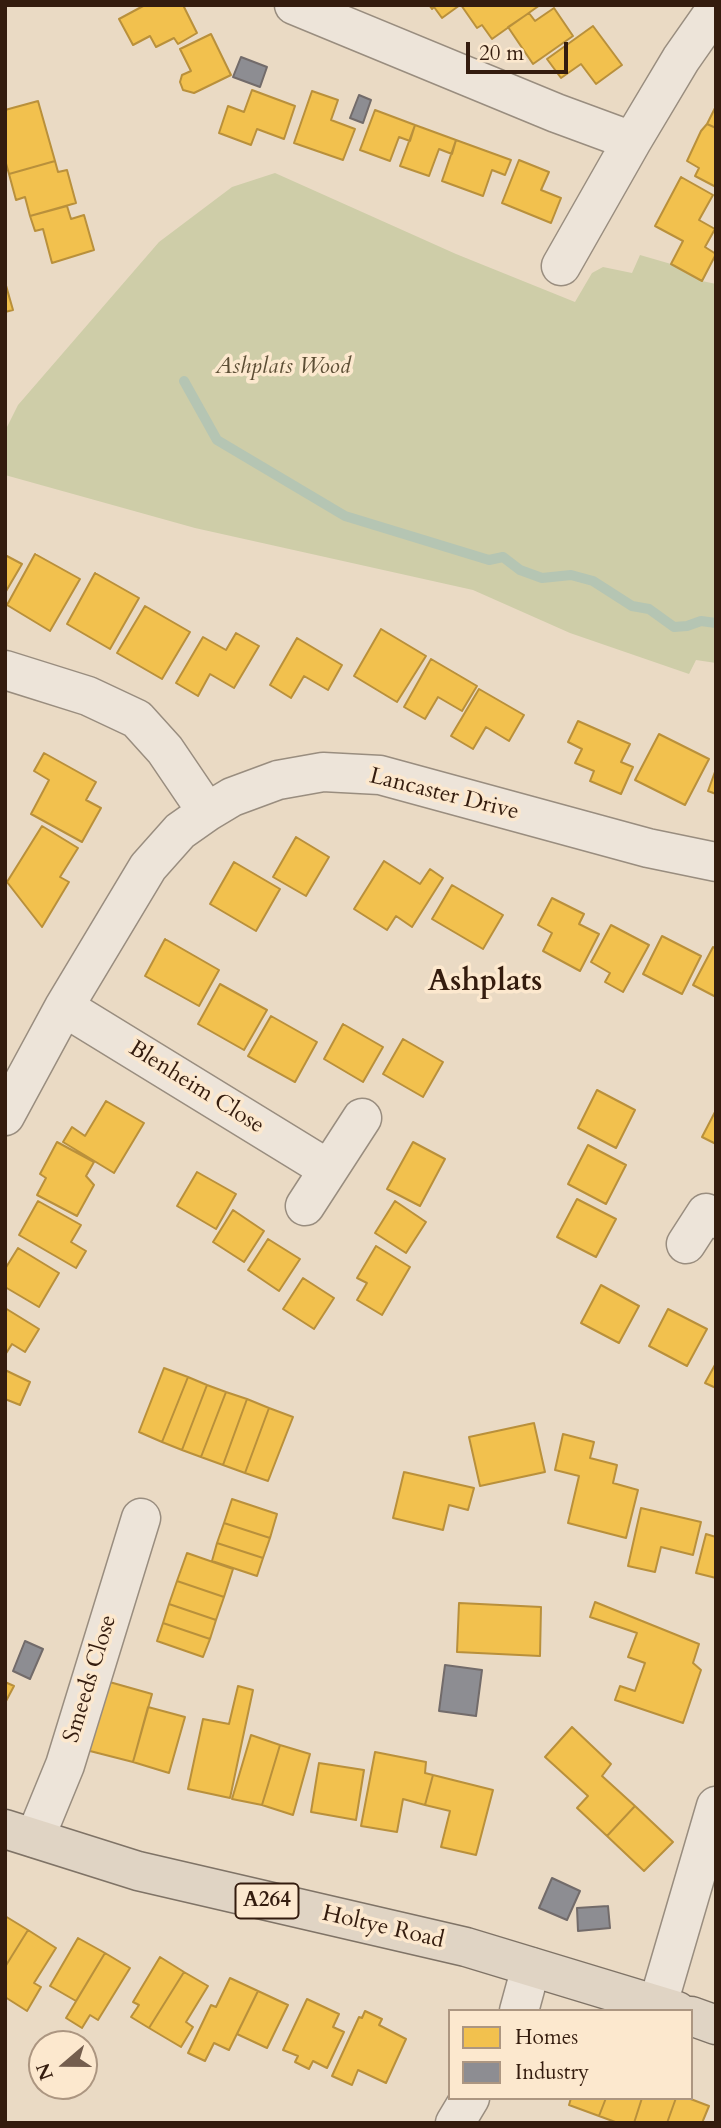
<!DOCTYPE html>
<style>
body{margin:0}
#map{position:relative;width:721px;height:2128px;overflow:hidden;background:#eadac4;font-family:Cardo,serif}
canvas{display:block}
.frame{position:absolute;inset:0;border:7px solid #341c0e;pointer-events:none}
.legend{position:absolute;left:448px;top:2009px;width:245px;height:91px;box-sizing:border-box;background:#fce8ce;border:2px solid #ac9681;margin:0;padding:9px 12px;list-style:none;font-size:21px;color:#341c0e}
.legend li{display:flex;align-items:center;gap:14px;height:35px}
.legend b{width:35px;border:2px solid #ac9681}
.north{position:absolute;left:28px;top:2030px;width:70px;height:70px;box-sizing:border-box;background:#fce8ce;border:2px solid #ac9681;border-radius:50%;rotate:250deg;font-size:19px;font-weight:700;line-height:28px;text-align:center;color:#341c0e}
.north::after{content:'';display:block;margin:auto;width:24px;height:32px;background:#745e4e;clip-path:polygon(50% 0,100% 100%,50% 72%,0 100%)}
.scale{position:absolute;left:466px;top:42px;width:102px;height:32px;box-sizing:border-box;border:4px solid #341c0e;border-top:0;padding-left:9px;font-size:21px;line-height:24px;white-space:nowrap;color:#341c0e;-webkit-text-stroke:5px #fce8ce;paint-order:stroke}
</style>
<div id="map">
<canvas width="721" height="2128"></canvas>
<div class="frame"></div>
<ul class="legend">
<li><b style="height:19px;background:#f2c14e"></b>Homes</li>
<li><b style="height:19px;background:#8d8d92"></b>Industry</li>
</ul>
<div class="north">N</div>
<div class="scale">20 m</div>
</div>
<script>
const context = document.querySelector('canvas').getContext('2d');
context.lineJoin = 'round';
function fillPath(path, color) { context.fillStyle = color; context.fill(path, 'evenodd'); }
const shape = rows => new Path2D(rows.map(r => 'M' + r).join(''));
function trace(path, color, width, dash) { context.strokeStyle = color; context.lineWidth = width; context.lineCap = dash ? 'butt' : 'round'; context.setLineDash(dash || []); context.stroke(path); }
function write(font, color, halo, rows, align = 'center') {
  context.font = font + ' Cardo,serif'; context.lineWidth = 7; context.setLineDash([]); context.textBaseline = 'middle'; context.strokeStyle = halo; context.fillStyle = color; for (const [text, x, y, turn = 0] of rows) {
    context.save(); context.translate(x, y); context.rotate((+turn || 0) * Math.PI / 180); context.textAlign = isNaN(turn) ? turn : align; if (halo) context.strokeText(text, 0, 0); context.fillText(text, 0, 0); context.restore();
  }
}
fillPath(shape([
 [275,173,456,254,575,302,592,273,603,267,632,273,640,255,671,264,702,281,716,284,716,663,696,660,689,674,570,633,473,590,195,528,5,475,5,431,18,405,159,242,232,187]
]), '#cecda8');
const homes = shape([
 [145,5,183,5,197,33,178,44,174,38,156,47,150,36,133,45,119,19,145,5],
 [429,5,460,5,442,18,434,7,432,9,429,5],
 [461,5,540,5,492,39,482,25,477,28,461,5],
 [554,8,573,36,533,64,508,27,529,13,535,21,554,8],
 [593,26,622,65,596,84,581,64,561,78,547,59,593,26],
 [211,34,231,75,194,93,183,90,180,82,182,75,191,71,180,49,211,34],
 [252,90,295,106,284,139,257,129,251,145,219,133,228,106,244,112,252,90],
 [312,91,338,100,331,120,355,129,343,160,294,143,312,91],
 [38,101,55,161,9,174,5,160,5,110,38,101],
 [716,106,716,128,707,124,716,106],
 [375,110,415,125,410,141,399,137,390,161,360,150,375,110],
 [707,124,716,128,716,187,695,176,699,168,687,161,701,131,707,124],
 [415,125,456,140,452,154,439,149,429,176,400,166,415,125],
 [456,140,511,160,505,175,492,170,483,196,442,181,456,140],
 [519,160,549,172,541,190,561,198,551,223,502,203,519,160],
 [55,161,58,172,67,170,76,203,30,216,25,197,16,200,9,174,55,161],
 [681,177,713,195,699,220,715,229,705,247,716,254,702,281,671,264,683,241,655,226,681,177],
 [67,206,71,219,84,215,94,250,52,263,43,229,35,231,30,216,67,206],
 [5,282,13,310,5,312,5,282],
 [35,554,80,579,50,631,7,605,35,554],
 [5,555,22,564,5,593,5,555],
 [95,573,139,598,110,649,67,624,95,573],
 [145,606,190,632,162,679,117,653,145,606],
 [381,629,426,656,397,702,354,676,381,629],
 [236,633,259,646,234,688,210,674,198,696,176,683,203,637,226,650,236,633],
 [297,638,342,665,328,690,304,676,291,698,270,685,297,638],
 [431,659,477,686,462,711,438,697,425,719,404,707,431,659],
 [479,689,524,715,509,741,486,727,473,749,451,736,479,689],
 [578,721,630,744,621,762,633,767,621,794,590,781,594,771,575,763,582,749,568,742,578,721],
 [659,734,709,759,685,805,635,780,659,734],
 [44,753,96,782,86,800,101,808,82,842,31,814,49,780,34,771,44,753],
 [716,769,716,794,708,791,716,769],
 [42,826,78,848,60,877,69,882,42,927,7,882,42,826],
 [296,837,329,857,306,896,273,877,296,837],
 [384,861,420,884,430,869,443,878,412,927,396,916,387,930,354,909,384,861],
 [234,862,280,889,256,931,210,904,234,862],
 [452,885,503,915,483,949,432,919,452,885],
 [552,898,584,914,579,924,599,934,580,971,543,951,552,933,538,925,552,898],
 [611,925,649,945,623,992,605,982,610,973,591,962,611,925],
 [662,936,701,956,682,994,643,974,662,936],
 [165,939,219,970,199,1006,145,976,165,939],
 [713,947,716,949,716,997,693,985,713,947],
 [220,984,267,1010,244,1050,198,1024,220,984],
 [271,1016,317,1042,295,1082,248,1056,271,1016],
 [343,1024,383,1047,363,1082,324,1059,343,1024],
 [403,1039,443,1062,423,1097,383,1074,403,1039],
 [597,1090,635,1110,616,1148,578,1128,597,1090],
 [106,1101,144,1123,114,1173,63,1142,72,1127,85,1136,106,1101],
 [716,1110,716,1144,702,1137,716,1110],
 [57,1142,94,1162,86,1176,94,1185,77,1216,37,1195,46,1178,40,1174,57,1142],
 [413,1142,445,1159,420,1206,387,1189,413,1142],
 [588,1145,626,1165,606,1204,568,1184,588,1145],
 [197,1172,236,1194,216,1229,177,1206,197,1172],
 [577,1199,616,1219,596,1257,557,1237,577,1199],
 [38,1201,81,1225,71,1242,86,1251,76,1268,19,1235,38,1201],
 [395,1201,426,1222,406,1253,375,1233,395,1201],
 [233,1210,264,1231,244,1262,213,1242,233,1210],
 [268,1239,300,1259,279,1291,248,1270,268,1239],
 [376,1246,410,1267,382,1315,357,1300,367,1283,357,1278,376,1246],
 [18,1248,59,1273,39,1307,5,1287,5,1269,18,1248],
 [303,1278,334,1298,314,1329,283,1309,303,1278],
 [601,1285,639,1306,619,1343,581,1323,601,1285],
 [5,1308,39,1329,25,1352,12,1344,5,1355,5,1308],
 [668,1309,707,1329,687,1366,649,1346,668,1309],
 [716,1363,716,1388,705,1383,716,1363],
 [164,1368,188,1377,162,1442,139,1432,164,1368],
 [5,1370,30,1382,20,1405,5,1399,5,1370],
 [188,1377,207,1385,182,1450,162,1442,188,1377],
 [207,1385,226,1392,201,1457,182,1450,207,1385],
 [226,1392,247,1399,223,1465,201,1457,226,1392],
 [247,1399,269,1408,245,1473,223,1465,247,1399],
 [269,1408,293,1417,268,1481,245,1473,269,1408],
 [534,1423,545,1472,480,1486,469,1437,534,1423],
 [563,1434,594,1442,590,1458,617,1465,613,1483,638,1490,626,1538,568,1523,579,1476,555,1470,563,1434],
 [404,1472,474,1488,468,1510,449,1505,443,1530,393,1518,404,1472],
 [232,1499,277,1514,270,1538,224,1523,232,1499],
 [641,1508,701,1522,693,1555,661,1547,655,1572,628,1566,641,1508],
 [224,1523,270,1538,263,1558,217,1543,224,1523],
 [706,1534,716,1537,716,1578,696,1573,706,1534],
 [217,1543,263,1558,257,1576,212,1561,217,1543],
 [187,1553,233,1569,224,1597,177,1581,187,1553],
 [177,1581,224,1597,216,1620,169,1604,177,1581],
 [595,1602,699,1644,693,1663,701,1670,683,1723,615,1700,620,1686,635,1691,645,1663,628,1657,637,1633,590,1617,595,1602],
 [459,1603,541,1607,540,1656,457,1652,459,1603],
 [169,1604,216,1620,210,1639,163,1623,169,1604],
 [163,1623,210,1639,203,1657,157,1641,163,1623],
 [106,1681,152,1694,133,1762,86,1750,106,1681],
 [5,1682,14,1686,5,1703,5,1682],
 [238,1686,253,1690,230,1798,188,1789,203,1719,229,1724,238,1686],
 [148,1707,185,1717,169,1773,133,1762,148,1707],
 [572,1727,611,1764,602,1776,635,1806,607,1836,577,1808,588,1796,545,1757,572,1727],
 [251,1735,280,1745,262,1805,232,1799,251,1735],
 [280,1745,310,1754,293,1815,262,1805,280,1745],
 [375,1752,426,1762,425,1773,433,1775,425,1805,403,1799,397,1832,361,1826,375,1752],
 [319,1763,364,1770,356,1820,311,1812,319,1763],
 [433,1775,493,1790,476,1855,441,1847,450,1811,425,1805,433,1775],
 [635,1806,673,1842,644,1871,607,1836,635,1806],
 [5,1916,28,1930,5,1967,5,1916],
 [28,1930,56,1948,34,1983,41,1987,27,2011,5,1997,5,1967,28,1930],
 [78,1938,105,1953,76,2001,50,1986,78,1938],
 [105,1953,130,1968,98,2020,90,2015,82,2028,66,2018,105,1953],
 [160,1957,184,1972,149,2028,131,2017,139,2005,133,2002,160,1957],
 [184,1972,208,1986,186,2022,193,2027,181,2047,149,2028,184,1972],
 [230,1978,258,1991,229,2050,214,2043,205,2061,188,2053,211,2005,216,2007,230,1978],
 [258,1991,288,2005,267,2048,237,2034,258,1991],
 [307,1999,339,2014,333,2027,344,2032,327,2068,313,2061,309,2069,295,2062,298,2056,283,2050,307,1999],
 [365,2011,382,2019,379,2025,406,2039,386,2083,358,2070,352,2085,332,2076,359,2017,362,2018,365,2011],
 [571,2098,606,2098,599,2116,569,2105,571,2098],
 [606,2098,642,2098,634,2123,618,2123,599,2116,606,2098],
 [642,2098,676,2098,667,2123,634,2123,642,2098],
 [676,2098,688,2098,709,2106,702,2123,667,2123,676,2098]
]);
fillPath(homes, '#f2c14e');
trace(homes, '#b9903b', 2);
const industry = shape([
 [241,57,267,67,260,87,233,77,241,57],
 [359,95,371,100,363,123,350,118,359,95],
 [25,1641,43,1649,30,1679,13,1671,25,1641],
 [445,1665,482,1670,476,1716,439,1711,445,1665],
 [552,1878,580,1891,567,1920,539,1908,552,1878],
 [608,1906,610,1928,578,1931,577,1908,608,1906]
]);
fillPath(industry, '#8d8d92');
trace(industry, '#726b6a', 2);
trace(shape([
 [184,381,217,440,345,516,489,560,503,557,520,570,542,578,571,575,593,581,632,606,649,609,674,627,687,626,701,621,716,623]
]), '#b5c5b3', 10);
const street = shape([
 [294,5,556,113,632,141],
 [561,266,632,141,681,59,716,9],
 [5,670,88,696,137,719,165,750,207,812],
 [64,1007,328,1169],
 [5,1116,64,1007,148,867,180,831,207,812,232,797,278,780,323,772,380,775,648,848,716,862],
 [305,1206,362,1118],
 [686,1244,706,1213,716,1219],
 [35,1838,65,1765,141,1518],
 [658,2004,716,1806],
 [519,2011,531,1967],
 [455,2123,470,2098]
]);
const primary = shape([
 [5,1829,138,1871,466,1947,677,2011],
 [691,2016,716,2025]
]);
trace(street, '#998d7f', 41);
trace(primary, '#7f7366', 41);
trace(street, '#ede4d9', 38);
trace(primary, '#e0d4c4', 38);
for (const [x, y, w] of [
 [267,1901,63]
]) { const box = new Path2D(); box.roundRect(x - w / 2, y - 17.5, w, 35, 5); context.fillStyle = '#fce8ce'; context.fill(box); trace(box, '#341c0e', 2); }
write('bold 21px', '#341c0e', null, [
 ["A264",267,1901]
]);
write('italic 23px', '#5c4e35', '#fce8ce', [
 ["Ashplats Wood",283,368]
]);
write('23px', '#341c0e', '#fce8ce', [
 ["Lancaster Drive",444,795,14],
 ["Blenheim Close",196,1088,32],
 ["Smeeds Close",91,1679,-73],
 ["Holtye Road",383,1928,13]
]);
write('bold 30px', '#341c0e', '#fce8ce', [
 ["Ashplats",485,983]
]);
</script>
